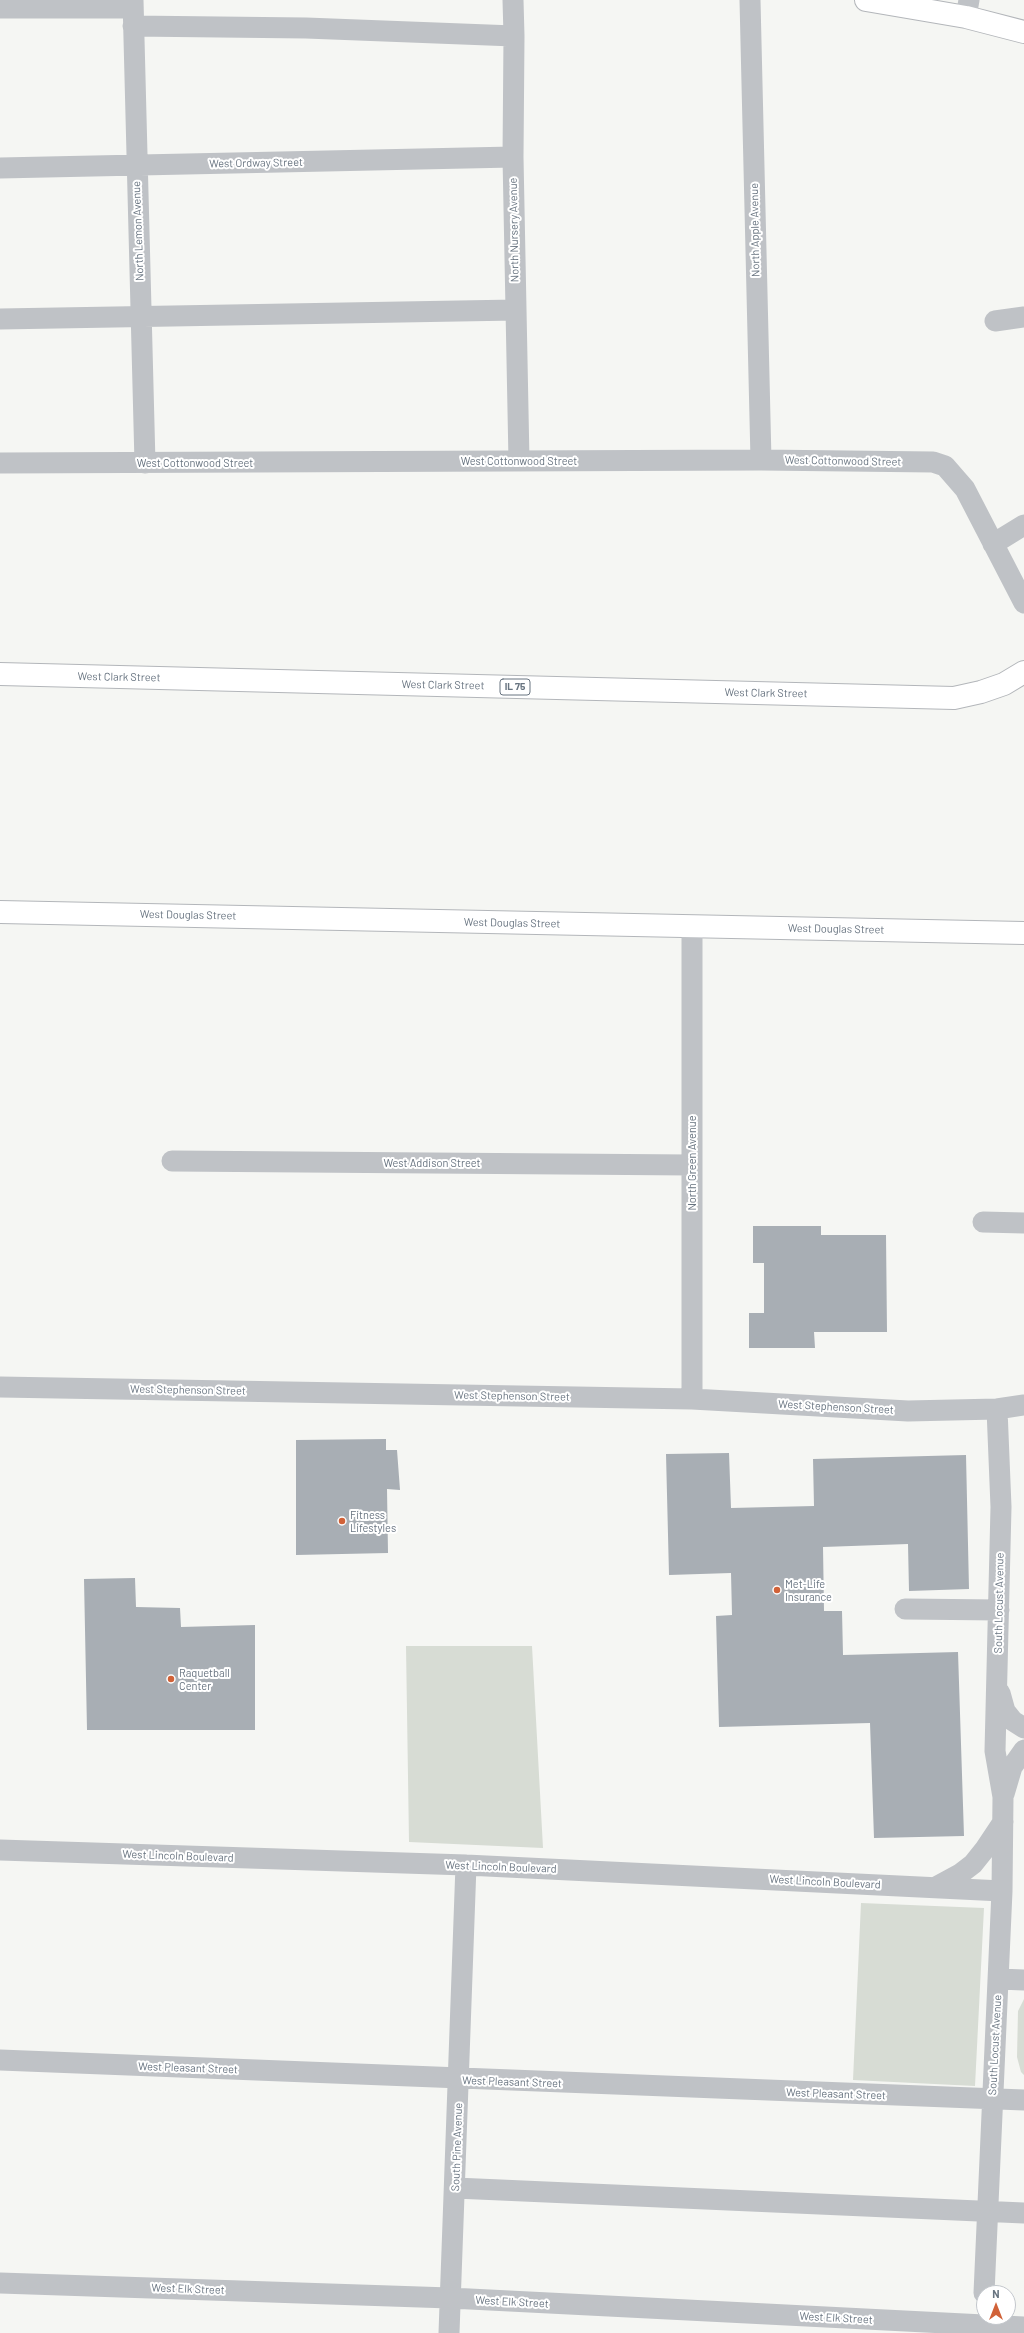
<!DOCTYPE html>
<style>
body{margin:0}
#map{position:relative;width:1024px;height:2333px;overflow:hidden;background:#f5f6f3;font-family:Barlow,sans-serif}
canvas{display:block}
.north{position:absolute;left:976px;top:2285px;width:40px;height:40px;box-sizing:border-box;background:#fff;border:1px solid #c3c7cc;border-radius:50%;rotate:0deg;font-size:11px;font-weight:700;line-height:16px;text-align:center;color:#687480}
.north::after{content:'';display:block;margin:auto;width:14px;height:18px;background:#d16238;clip-path:polygon(50% 0,100% 100%,50% 72%,0 100%)}
</style>
<div id="map">
<canvas width="1024" height="2333"></canvas>
<div class="north">N</div>
</div>
<script>
const context = document.querySelector('canvas').getContext('2d');
context.lineJoin = 'round';
function fillPath(path, color) { context.fillStyle = color; context.fill(path, 'evenodd'); }
const shape = rows => new Path2D(rows.map(r => 'M' + r).join(''));
function trace(path, color, width, dash) { context.strokeStyle = color; context.lineWidth = width; context.lineCap = dash ? 'butt' : 'round'; context.setLineDash(dash || []); context.stroke(path); }
function write(font, color, halo, rows, align = 'center') {
  context.font = font + ' Barlow,sans-serif'; context.lineWidth = 4; context.setLineDash([]); context.textBaseline = 'middle'; context.strokeStyle = halo; context.fillStyle = color; for (const [text, x, y, turn = 0] of rows) {
    context.save(); context.translate(x, y); context.rotate((+turn || 0) * Math.PI / 180); context.textAlign = isNaN(turn) ? turn : align; if (halo) context.strokeText(text, 0, 0); context.fillText(text, 0, 0); context.restore();
  }
}
fillPath(shape([
 [406,1646,532,1646,543,1848,409,1842],
 [861,1903,984,1908,975,2086,853,2080],
 [1024,1999,1024,2075,1021,2072,1017,2057,1018,2011]
]), '#d7dcd4');
fillPath(shape([
 [753,1226,821,1226,821,1235,886,1235,887,1332,814,1332,815,1348,749,1348,749,1313,764,1313,764,1263,753,1263],
 [386,1439,386,1450,397,1450,400,1490,387,1489,388,1553,296,1555,296,1440],
 [729,1453,731,1508,814,1506,813,1459,966,1455,969,1589,909,1591,908,1544,823,1547,824,1611,842,1611,843,1655,958,1652,964,1836,874,1838,870,1723,719,1727,716,1616,732,1615,731,1573,669,1575,666,1454],
 [135,1578,136,1607,180,1608,181,1627,255,1625,255,1730,87,1730,84,1579]
]), '#a8aeb4');
const major = shape([
 [866,0,966,17,1024,32],
 [0,674,954,698,981,692,1004,684,1024,672],
 [0,912,1024,933]
]);
trace(major, '#b3b6ba', 24);
trace(shape([
 [133,0,145,463],
 [513,0,514,36,513,157,519,461],
 [750,0,761,460],
 [0,8,133,8],
 [966,17,969,0],
 [133,26,306,28,514,36],
 [0,168,513,157],
 [0,319,516,310],
 [995,321,1024,317],
 [0,463,761,460,933,462,945,466,965,489,1024,603],
 [993,544,1024,525],
 [692,927,692,1399],
 [172,1161,691,1165],
 [983,1222,1024,1223],
 [0,1387,692,1399,908,1411,997,1409,1024,1405],
 [905,1609,999,1610],
 [1000,1693,1005,1711,1013,1721,1024,1728],
 [1004,1794,1012,1767,1024,1750],
 [0,1850,466,1865,1002,1891],
 [936,1887,960,1874,973,1864,985,1849,1003,1822],
 [999,1979,1024,1980],
 [0,2060,1024,2100],
 [455,2188,1024,2213],
 [0,2283,450,2298,1024,2327],
 [984,2293,1002,1891,1003,1797,995,1751,1001,1507,997,1409],
 [449,2333,466,1865]
]), '#bfc2c6', 21);
trace(major, '#fff', 22);
for (const [x, y, r, color] of [
 [342,1521,4,"#d16238"],
 [777,1590,4,"#d16238"],
 [171,1679,4,"#d16238"]
]) { const dot = new Path2D(); dot.arc(x, y, r, 0, 2 * Math.PI); context.fillStyle = color; context.fill(dot); trace(dot, '#fff', 1.5); }
for (const [x, y, w] of [
 [515,687,30]
]) { const box = new Path2D(); box.roundRect(x - w / 2, y - 8, w, 16, 3); context.fillStyle = '#fff'; context.fill(box); trace(box, '#687480', 1); }
write('bold 10px', '#687480', null, [
 ["IL 75",515,687]
]);
write('11px', '#687480', '#fff', [
 ["West Ordway Street",256,163,-1],
 ["North Nursery Avenue",514,230,-91],
 ["North Apple Avenue",755,230,-91],
 ["North Lemon Avenue",138,231,-92],
 ["West Cottonwood Street",519,461],
 ["West Cottonwood Street",843,461,1],
 ["West Cottonwood Street",195,463],
 ["West Clark Street",119,677,1],
 ["West Clark Street",443,685,1],
 ["West Clark Street",766,693,1],
 ["West Douglas Street",188,915,1],
 ["West Douglas Street",512,923,1],
 ["West Douglas Street",836,929,1],
 ["West Addison Street",432,1163],
 ["North Green Avenue",692,1163,-90],
 ["West Stephenson Street",188,1390,1],
 ["West Stephenson Street",512,1396,1],
 ["West Stephenson Street",836,1407,3],
 ["South Locust Avenue",999,1603,-89],
 ["West Lincoln Boulevard",178,1856,2],
 ["West Lincoln Boulevard",501,1867,2],
 ["West Lincoln Boulevard",825,1882,3],
 ["South Locust Avenue",995,2045,-87],
 ["West Pleasant Street",188,2068,2],
 ["West Pleasant Street",512,2082,2],
 ["West Pleasant Street",836,2094,2],
 ["South Pine Avenue",457,2147,-88],
 ["West Elk Street",188,2289,2],
 ["West Elk Street",512,2302,3],
 ["West Elk Street",836,2318,3]
]);
write('11px', '#687480', '#fff', [
 ["Fitness",350,1515],
 ["Lifestyles",350,1528],
 ["Met-Life",785,1584],
 ["Insurance",785,1597],
 ["Raquetball",179,1673],
 ["Center",179,1686]
], 'left');
</script>
